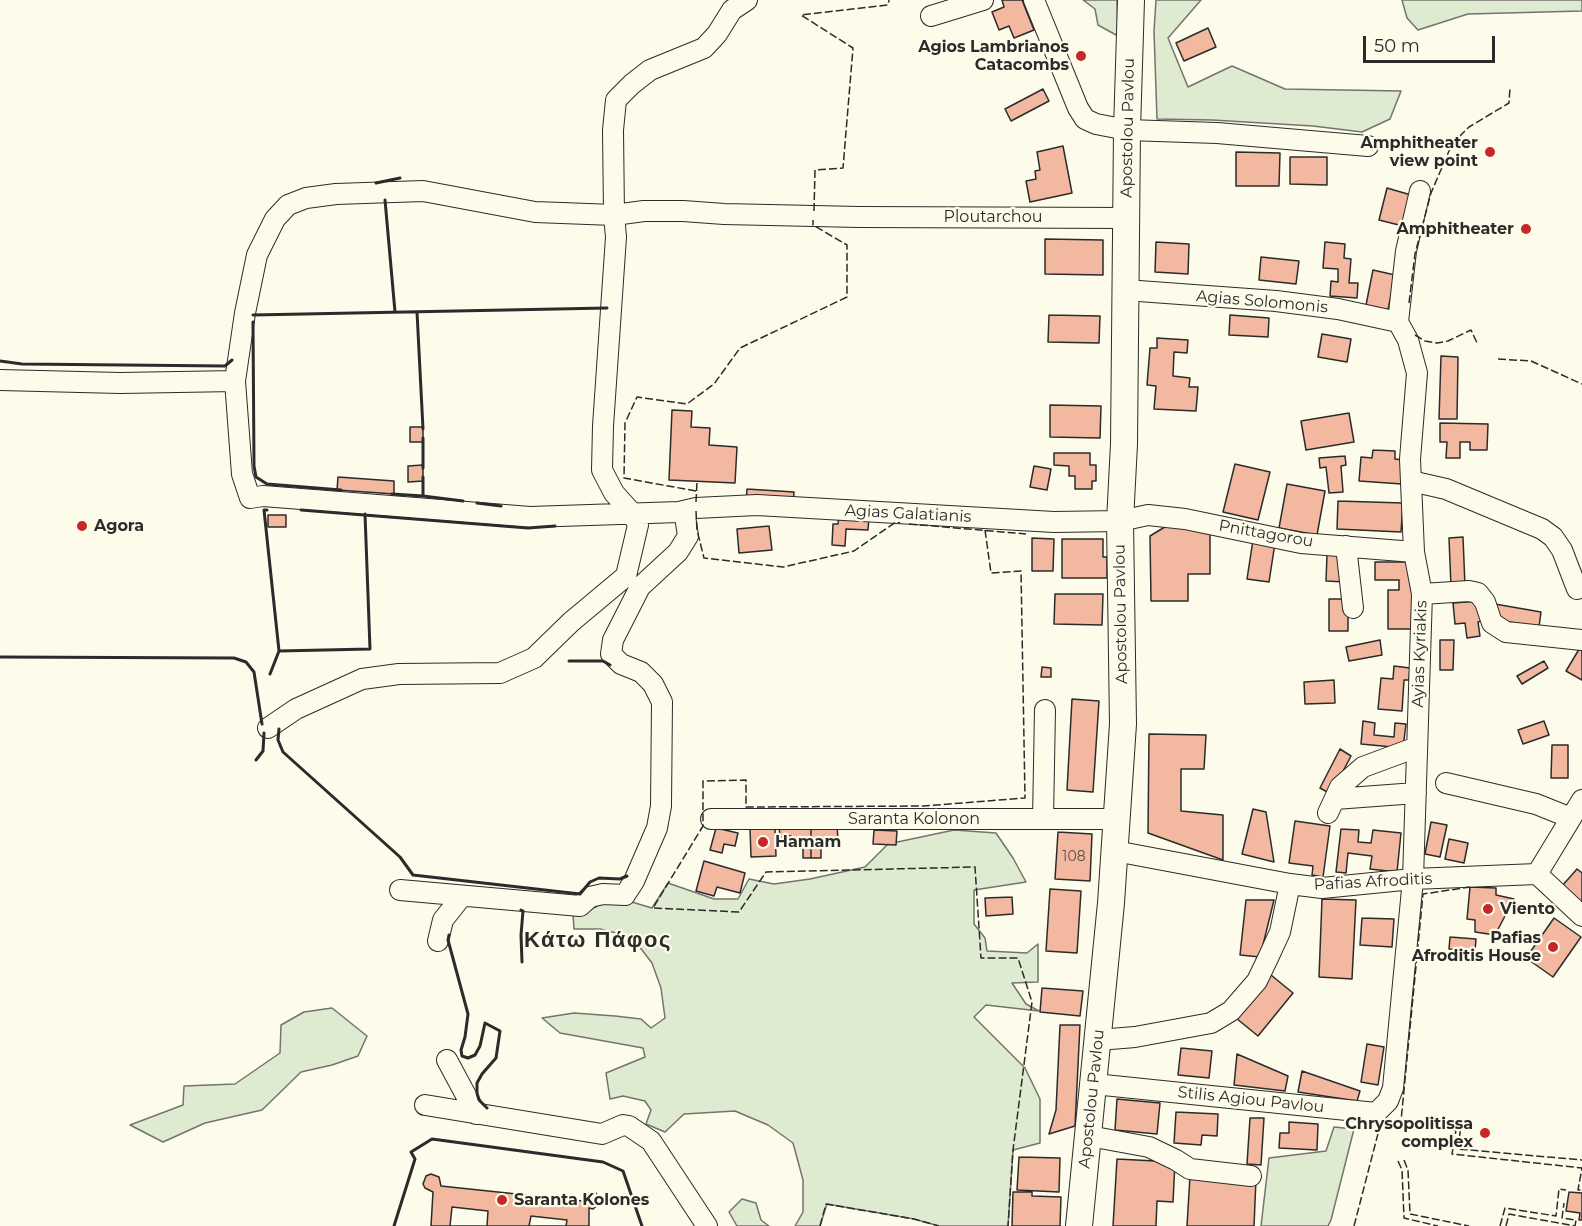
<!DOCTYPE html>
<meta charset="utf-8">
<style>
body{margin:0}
#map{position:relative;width:1582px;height:1226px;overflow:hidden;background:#fdfbea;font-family:Montserrat,sans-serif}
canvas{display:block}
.scale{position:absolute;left:1363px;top:36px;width:132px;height:27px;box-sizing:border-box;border:3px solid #2b2b2b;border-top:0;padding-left:8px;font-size:18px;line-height:21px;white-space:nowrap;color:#2b2b2b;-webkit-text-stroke:4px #fdfbea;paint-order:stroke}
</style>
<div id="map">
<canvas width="1582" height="1226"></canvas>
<div class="scale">50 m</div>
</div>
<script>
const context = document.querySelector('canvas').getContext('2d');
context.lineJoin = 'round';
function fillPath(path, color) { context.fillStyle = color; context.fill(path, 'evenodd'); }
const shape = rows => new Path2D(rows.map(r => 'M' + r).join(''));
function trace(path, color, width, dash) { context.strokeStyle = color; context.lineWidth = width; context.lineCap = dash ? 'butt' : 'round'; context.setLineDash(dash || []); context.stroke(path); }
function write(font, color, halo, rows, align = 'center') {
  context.font = font + ' Montserrat,sans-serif'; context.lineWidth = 4.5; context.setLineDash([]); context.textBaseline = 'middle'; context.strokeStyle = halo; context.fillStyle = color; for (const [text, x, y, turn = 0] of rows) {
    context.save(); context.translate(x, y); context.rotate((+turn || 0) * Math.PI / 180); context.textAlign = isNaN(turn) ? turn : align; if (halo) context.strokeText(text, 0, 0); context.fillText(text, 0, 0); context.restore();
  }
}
const green = shape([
 [1083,0,1117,0,1118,36,1098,25,1095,9,1083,0],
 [1156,0,1201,0,1168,38,1188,87,1232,66,1285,89,1401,91,1390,119,1362,132,1313,126,1212,120,1157,119,1154,31,1156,0],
 [1402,0,1582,0,1582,11,1468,14,1418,30,1407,18,1402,0],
 [954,830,996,833,1013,858,1026,882,974,890,974,924,985,938,987,951,1027,953,1038,944,1038,982,1012,983,1026,1004,1039,1011,986,1005,974,1017,1025,1068,1040,1099,1040,1143,1013,1150,1008,1226,939,1226,914,1219,827,1204,820,1226,795,1226,803,1212,803,1180,793,1143,768,1125,735,1111,684,1114,665,1132,646,1124,651,1110,645,1101,623,1096,610,1099,606,1073,645,1057,643,1048,560,1033,542,1018,574,1013,615,1016,641,1019,651,1028,665,1018,661,988,652,963,632,937,600,929,574,929,573,914,596,907,607,897,625,900,652,908,668,883,714,899,738,899,749,879,774,884,810,879,865,867,888,844,954,830],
 [332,1008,367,1036,358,1056,332,1065,301,1072,262,1110,205,1123,163,1142,130,1125,183,1105,184,1086,235,1084,280,1053,281,1025,304,1012,332,1008],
 [1334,1127,1354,1129,1331,1220,1328,1226,1261,1226,1269,1158,1326,1151,1334,1127],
 [742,1199,756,1203,761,1220,769,1226,737,1226,729,1212,742,1199]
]);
fillPath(green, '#deebd1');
trace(green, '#74746e', 1.5);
const building = shape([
 [1002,0,1022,0,1034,30,1014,38,1009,26,999,30,992,12,1004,7,1002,0],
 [1208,28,1216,47,1184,61,1176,43,1208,28],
 [1043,89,1049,101,1011,121,1005,109,1043,89],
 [1063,146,1072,193,1030,202,1026,181,1036,179,1035,171,1040,170,1037,152,1063,146],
 [1236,152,1280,153,1279,186,1236,186,1236,152],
 [1290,157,1327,157,1327,185,1290,184,1290,157],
 [1387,188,1411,195,1403,226,1379,220,1387,188],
 [1045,239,1103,240,1103,275,1045,274,1045,239],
 [1156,242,1189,244,1188,274,1155,272,1156,242],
 [1325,242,1345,244,1344,258,1351,259,1349,283,1358,283,1357,298,1330,296,1331,281,1338,282,1338,269,1323,268,1325,242],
 [1261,257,1299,261,1296,284,1259,280,1261,257],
 [1373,270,1395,275,1388,310,1366,305,1373,270],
 [1049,315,1100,316,1099,343,1048,342,1049,315],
 [1230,315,1269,318,1268,337,1229,335,1230,315],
 [1322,334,1351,339,1347,362,1318,357,1322,334],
 [1157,338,1188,340,1187,353,1174,352,1173,376,1190,378,1189,387,1198,387,1196,411,1154,409,1156,386,1147,385,1150,348,1157,348,1157,338],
 [1441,356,1458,357,1457,419,1439,419,1441,356],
 [1050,405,1101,406,1100,438,1050,437,1050,405],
 [672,410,692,411,691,427,710,428,709,445,737,447,735,483,669,480,672,410],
 [1349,413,1354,442,1306,450,1301,421,1349,413],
 [1440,423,1488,424,1487,450,1470,450,1470,442,1460,442,1460,458,1446,458,1447,442,1440,442,1440,423],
 [410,427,423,427,423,442,410,442,410,427],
 [1373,450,1395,451,1395,459,1403,460,1402,484,1359,481,1361,457,1372,458,1373,450],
 [1054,453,1090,453,1090,465,1096,465,1096,481,1092,481,1092,489,1075,489,1075,476,1069,476,1069,466,1054,465,1054,453],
 [1345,456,1346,465,1341,466,1343,492,1329,493,1326,467,1320,468,1319,458,1345,456],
 [1235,464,1270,472,1258,520,1223,512,1235,464],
 [423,465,423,481,408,482,408,466,423,465],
 [1034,466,1051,469,1047,490,1030,487,1034,466],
 [338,477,394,481,394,494,337,490,338,477],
 [1287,484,1325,491,1317,535,1279,528,1287,484],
 [747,489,794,492,793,506,746,502,747,489],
 [1338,501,1403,503,1401,532,1337,529,1338,501],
 [268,515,286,515,286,527,268,527,268,515],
 [839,516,869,518,868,530,846,529,845,546,832,545,833,524,838,524,839,516],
 [1173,522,1210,529,1210,574,1188,574,1188,601,1151,601,1150,536,1173,522],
 [769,526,772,550,739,553,737,529,769,526],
 [1463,537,1465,586,1451,587,1449,538,1463,537],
 [1032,538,1054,539,1053,571,1032,571,1032,538],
 [1062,539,1103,539,1103,557,1107,557,1107,578,1062,578,1062,539],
 [1253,540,1275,543,1269,582,1247,579,1253,540],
 [1327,555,1347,556,1346,582,1326,581,1327,555],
 [1375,562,1416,562,1416,629,1388,629,1388,590,1399,590,1399,580,1375,580,1375,562],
 [1055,594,1103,594,1102,625,1054,624,1055,594],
 [1329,599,1348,599,1348,631,1329,631,1329,599],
 [1479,601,1482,621,1478,622,1480,636,1467,638,1465,623,1455,624,1453,603,1479,601],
 [1495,604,1541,612,1539,627,1492,619,1495,604],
 [1380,640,1382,655,1349,661,1346,647,1380,640],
 [1440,640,1454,640,1453,670,1440,670,1440,640],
 [1581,646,1582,646,1582,680,1566,671,1581,646],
 [1544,661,1548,668,1522,684,1517,676,1544,661],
 [1394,666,1410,668,1409,680,1404,680,1402,711,1378,709,1381,678,1393,679,1394,666],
 [1042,667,1051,668,1051,677,1041,677,1042,667],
 [1334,680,1335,703,1305,704,1304,682,1334,680],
 [1072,699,1099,701,1093,792,1067,790,1072,699],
 [1363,721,1375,723,1374,735,1394,737,1395,723,1406,724,1403,748,1361,744,1363,721],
 [1544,721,1549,735,1523,744,1518,730,1544,721],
 [1149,734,1206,735,1204,769,1181,769,1181,811,1223,815,1223,860,1148,833,1149,734],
 [1552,745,1568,745,1568,778,1551,778,1552,745],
 [1340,749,1351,756,1331,794,1320,788,1340,749],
 [1253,809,1266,812,1274,862,1242,854,1253,809],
 [1295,821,1330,826,1323,877,1312,875,1313,866,1289,863,1295,821],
 [1431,822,1447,825,1440,857,1425,854,1431,822],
 [779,826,811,826,811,858,803,858,803,848,792,848,791,836,780,837,779,826],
 [811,826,837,826,838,839,821,839,821,858,811,858,811,826],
 [716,828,738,833,735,846,724,844,722,853,710,850,716,828],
 [750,828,775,828,776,856,751,857,750,828],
 [1341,829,1359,830,1358,842,1371,843,1373,830,1401,833,1397,872,1370,869,1372,856,1348,853,1346,873,1336,872,1341,829],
 [874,830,897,831,896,845,873,844,874,830],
 [1058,832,1092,834,1090,881,1055,879,1058,832],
 [1449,839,1468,843,1464,863,1445,859,1449,839],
 [704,861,745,873,740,893,717,887,714,896,696,891,704,861],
 [1577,869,1582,873,1582,904,1562,886,1577,869],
 [1470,887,1496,888,1496,895,1514,899,1495,935,1475,932,1475,920,1467,919,1470,887],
 [1050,889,1081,891,1077,953,1046,951,1050,889],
 [1012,897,1013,914,986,916,985,898,1012,897],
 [1322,899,1356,900,1352,979,1319,977,1322,899],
 [1246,900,1274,900,1260,957,1240,955,1246,900],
 [1362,918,1394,919,1392,947,1360,945,1362,918],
 [1554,918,1581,937,1553,977,1526,958,1554,918],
 [1450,937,1476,939,1475,951,1449,949,1450,937],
 [1271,975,1293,993,1258,1036,1236,1018,1271,975],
 [1042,988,1083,991,1080,1016,1040,1012,1042,988],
 [1060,1025,1080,1025,1075,1126,1049,1134,1056,1110,1060,1025],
 [1367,1044,1384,1047,1378,1085,1361,1082,1367,1044],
 [1181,1048,1212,1051,1209,1078,1178,1075,1181,1048],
 [1237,1054,1288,1076,1285,1091,1234,1085,1237,1054],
 [1302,1071,1360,1091,1357,1101,1298,1092,1302,1071],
 [1117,1099,1160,1103,1157,1134,1115,1130,1117,1099],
 [1176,1112,1218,1114,1217,1136,1202,1135,1201,1145,1174,1143,1176,1112],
 [1250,1118,1264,1118,1261,1165,1247,1164,1250,1118],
 [1289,1122,1318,1124,1317,1150,1279,1148,1280,1133,1289,1133,1289,1122],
 [1019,1157,1060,1158,1059,1192,1017,1190,1019,1157],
 [1117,1159,1175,1162,1173,1202,1157,1201,1156,1226,1113,1226,1117,1159],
 [431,1174,439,1177,441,1186,583,1201,586,1193,595,1192,601,1199,600,1203,593,1209,589,1208,589,1226,431,1226,433,1192,425,1188,423,1184,426,1176,431,1174],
 [1190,1176,1256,1179,1254,1226,1187,1226,1190,1176],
 [1013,1192,1032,1192,1032,1196,1061,1197,1060,1226,1012,1226,1013,1192],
 [1569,1192,1582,1193,1582,1220,1579,1220,1580,1213,1566,1211,1569,1192],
 [452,1207,488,1211,487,1226,450,1226,452,1207],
 [531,1216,567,1220,566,1226,529,1226,531,1216]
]);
fillPath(building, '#f2b8a0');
trace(building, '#2b2b2b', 1.5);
const minor = shape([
 [1034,0,1078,108,1085,119,1096,124,1127,130,1217,133,1368,146],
 [931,16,983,0],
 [1126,218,859,217,724,214,683,211,644,211,614,215,535,212,423,191,336,194,306,198,288,205,275,219,257,255,245,313,235,381,242,474,250,498,263,496,530,517,679,512,696,508,757,505,1054,522,1120,521,1148,515,1185,519,1301,543,1414,552],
 [1125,290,1276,301,1338,309,1398,322],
 [0,380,120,383,235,381],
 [1411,481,1446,489,1542,529,1553,537,1562,550,1577,589],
 [1346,546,1353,608],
 [1422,594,1469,591,1478,593,1485,602,1492,623,1506,632,1582,640],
 [268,728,296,709,362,679,399,674,500,673,534,658,571,622,626,576,638,525,632,513,614,493,602,470,603,426,616,237,614,215,613,130,616,100,632,84,650,70,704,48,717,34,732,10,747,0],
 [1446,783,1536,804,1571,818],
 [1335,799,1416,793],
 [1328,813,1340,787,1363,767,1417,747],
 [711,819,1118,819],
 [1043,819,1045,710],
 [1115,851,1290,884,1322,888,1413,879,1537,874,1582,916],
 [1537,874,1582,800],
 [400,890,580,906,590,897,603,894,625,895,634,881,657,828,661,806,662,702,653,684,641,672,621,664,611,654,613,640,640,587,678,552,688,536,685,516,679,512],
 [438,941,443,920,462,896],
 [1098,1040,1135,1037,1211,1023,1231,1011,1257,981,1269,956,1280,932,1290,884],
 [447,1060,476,1114],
 [1094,1084,1376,1113,1388,1101,1393,1088,1413,879,1422,594,1414,552,1410,459,1417,373,1408,340,1398,322,1406,251,1420,191],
 [425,1105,602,1134,623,1125,629,1126,651,1141,707,1226],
 [1089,1136,1149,1147,1176,1160,1190,1169,1251,1176]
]);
const major = shape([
 [1079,1226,1111,903,1123,724,1120,521,1124,444,1127,130,1131,0]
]);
trace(minor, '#2b2b2b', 22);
trace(major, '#2b2b2b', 28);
trace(minor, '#fdfbea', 20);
trace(major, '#fdfbea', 26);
trace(shape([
 [814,211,815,170,843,168,853,48,801,15,888,5,889,0],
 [1409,303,1415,254,1431,193,1452,144,1469,127,1509,103,1510,87],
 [1415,335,1425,341,1437,343,1448,341,1471,330,1478,345],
 [1498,359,1531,361,1582,384],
 [696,491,624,478,625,423,637,397,687,404,714,384,740,348,847,297,847,245,813,225,813,220],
 [696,502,697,482],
 [696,511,697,530,704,558,783,567,854,551,896,522,900,523],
 [909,524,1026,534],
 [985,530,991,573,1021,571,1025,798,924,806,746,807,746,780,703,781,703,826,653,908,739,912,766,872,975,867,981,958,1018,958,1032,1002,1013,1150,1008,1226],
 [1432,1121,1461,1125,1458,1149,1582,1160],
 [1430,1127,1456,1130,1452,1154,1582,1168,1578,1190,1582,1190],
 [1404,1160,1408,1170,1410,1214,1469,1226],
 [1398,1161,1402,1170,1404,1218,1438,1226],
 [820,1226,826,1204,914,1219,939,1226],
 [1354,1226,1381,1122,1401,1121,1423,894,1470,887],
 [1500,1226,1505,1208,1556,1216,1559,1189,1566,1190],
 [1506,1226,1509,1214,1575,1226,1576,1220,1562,1218,1564,1203]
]), '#2b2b2b', 1.5, [8, 3]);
trace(shape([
 [376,183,400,178],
 [385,200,395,312],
 [417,312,423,429],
 [253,315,607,308],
 [253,322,254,466,256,477,267,484,341,490],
 [0,361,22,364,225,366,232,360],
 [423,438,423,468],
 [392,494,423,496,423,477],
 [423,496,463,501],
 [477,503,501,506],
 [267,510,264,510,279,651,270,674],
 [301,510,528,528,555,526],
 [279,651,370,649,365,514],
 [0,657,234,658,246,662,254,672,262,724],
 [569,661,603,661,610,665],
 [279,729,278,740,283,752,400,857,413,875,580,894,590,882,599,878,620,879,627,876],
 [256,760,263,751,264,733],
 [521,910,523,911,521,935,522,962],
 [449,935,448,940,468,1014,465,1037,461,1050,462,1056,468,1058,475,1055,480,1046,485,1023,500,1031,496,1058,482,1074,477,1083,477,1093,479,1100,487,1108],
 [394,1226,415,1159,411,1152,432,1139,603,1162,623,1171,642,1226]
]), '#2b2b2b', 3);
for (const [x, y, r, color] of [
 [1081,56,6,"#c62828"],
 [1490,152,6,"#c62828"],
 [1526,229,6,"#c62828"],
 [82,526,6,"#c62828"],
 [763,842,6,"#c62828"],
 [1488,909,6,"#c62828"],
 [1553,947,6,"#c62828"],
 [1485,1133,6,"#c62828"],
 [502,1200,6,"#c62828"]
]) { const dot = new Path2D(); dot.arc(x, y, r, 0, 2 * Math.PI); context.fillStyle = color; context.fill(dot); trace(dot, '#fdfbea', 2); }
write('14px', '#5d4e48', null, [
 ["108",1074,857]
]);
write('bold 16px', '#2b2b2b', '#fdfbea', [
 ["Agios Lambrianos",1069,47],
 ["Catacombs",1069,65],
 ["Amphitheater",1478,143],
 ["view point",1478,161],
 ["Amphitheater",1514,229],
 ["Agora",94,526,"left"],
 ["Hamam",775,842,"left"],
 ["Viento",1500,909,"left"],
 ["Pafias",1541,938],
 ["Afroditis House",1541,956],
 ["Chrysopolitissa",1473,1124],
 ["complex",1473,1142],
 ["Saranta Kolones",514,1200,"left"]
], 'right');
write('16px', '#2b2b2b', '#fdfbea', [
 ["Apostolou Pavlou",1128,128,-89],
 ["Ploutarchou",993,217],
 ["Agias Solomonis",1262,302,5],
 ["Agias Galatianis",908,514,3],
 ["Pnittagorou",1266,534,10],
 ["Apostolou Pavlou",1121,614,-91],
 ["Ayias Kyriakis",1420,654,-88],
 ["Saranta Kolonon",914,819],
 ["Pafias Afroditis",1373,882,-3],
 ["Apostolou Pavlou",1092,1099,-84],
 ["Stilis Agiou Pavlou",1251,1100,6]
]);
context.letterSpacing = '1.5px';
write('bold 22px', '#2b2b2b', '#fdfbea', [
 ["Κάτω Πάφος",598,941]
]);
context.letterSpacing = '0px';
</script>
